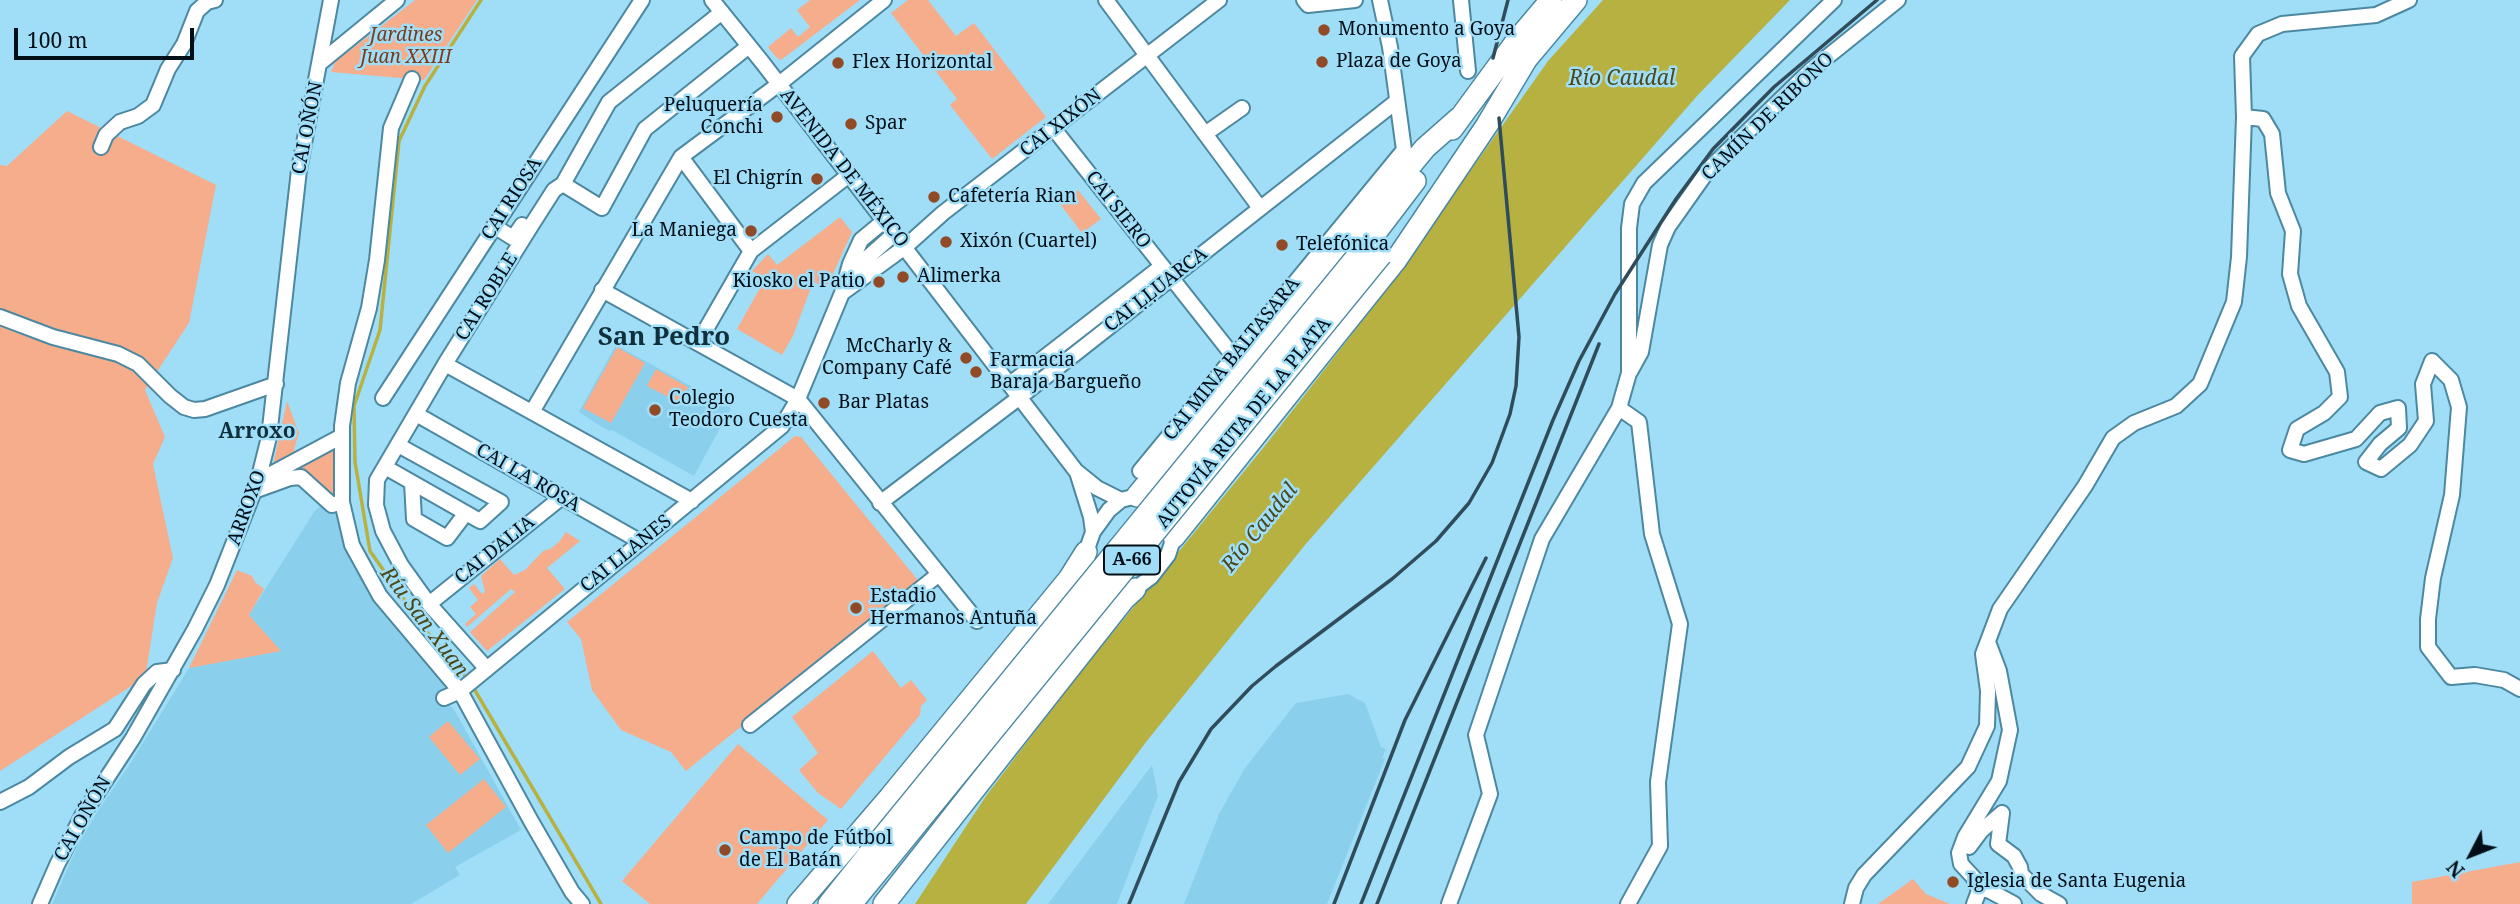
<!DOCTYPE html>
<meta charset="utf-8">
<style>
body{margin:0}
#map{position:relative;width:2520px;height:904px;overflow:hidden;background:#a0def8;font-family:"Noto Serif",serif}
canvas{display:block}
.north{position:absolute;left:2436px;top:820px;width:70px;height:70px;-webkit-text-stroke:5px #a0def8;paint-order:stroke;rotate:228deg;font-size:19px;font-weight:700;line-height:28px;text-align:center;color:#000e17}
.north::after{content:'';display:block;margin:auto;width:24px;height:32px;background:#000e17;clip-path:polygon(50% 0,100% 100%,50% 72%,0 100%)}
.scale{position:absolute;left:14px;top:28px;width:180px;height:32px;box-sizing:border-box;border:4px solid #000e17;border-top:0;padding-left:9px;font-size:21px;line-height:24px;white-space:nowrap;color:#000e17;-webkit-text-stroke:5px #a0def8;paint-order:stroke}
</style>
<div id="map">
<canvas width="2520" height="904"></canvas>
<div class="north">N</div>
<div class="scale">100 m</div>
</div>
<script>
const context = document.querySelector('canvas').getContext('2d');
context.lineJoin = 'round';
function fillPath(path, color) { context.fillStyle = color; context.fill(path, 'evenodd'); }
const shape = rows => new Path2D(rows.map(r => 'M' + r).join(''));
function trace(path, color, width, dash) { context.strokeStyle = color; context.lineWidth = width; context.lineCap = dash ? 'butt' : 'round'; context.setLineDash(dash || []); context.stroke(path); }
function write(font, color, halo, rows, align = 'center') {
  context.font = font + ' "Noto Serif",serif'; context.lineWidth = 5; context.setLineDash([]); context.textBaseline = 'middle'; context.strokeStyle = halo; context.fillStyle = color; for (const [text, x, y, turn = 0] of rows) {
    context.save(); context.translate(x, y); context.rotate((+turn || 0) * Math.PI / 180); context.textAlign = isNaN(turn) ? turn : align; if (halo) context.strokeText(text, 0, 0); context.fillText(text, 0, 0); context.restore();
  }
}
fillPath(shape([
 [616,345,731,408,694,476,612,430,610,431,597,424,579,412],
 [324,502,339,512,341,531,348,552,375,600,446,686,439,692,455,711,521,830,455,867,460,875,411,904,52,904,77,847,97,812,128,767,189,668,280,651,249,615,314,512],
 [1348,694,1365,703,1381,747,1386,749,1382,758,1385,759,1327,904,1184,904,1219,814,1245,768,1296,703],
 [1152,765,1158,796,1117,904,1048,904]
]), '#8ad0ec');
fillPath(shape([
 [415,0,477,0,424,80,331,72,335,62],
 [810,0,860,0,781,60,776,57,768,47,791,28,798,37,810,27,797,10],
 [908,0,928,0,956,36,974,23,1046,117,992,159,950,105,957,99,891,13],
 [67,111,216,185,189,323,145,390,165,437,153,464,173,558,157,603,146,673,136,683,0,771,0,165,7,166],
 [1078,190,1101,219,1082,233,1060,204],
 [840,217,852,232,827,287,813,282,793,336,782,355,737,329,765,279,752,271,768,254,777,265],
 [617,347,645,363,611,423,583,408],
 [656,369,688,387,680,403,647,386],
 [287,401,299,433,294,449,295,457,272,470],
 [795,436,801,437,917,579,917,585,686,771,671,752,621,730,592,690,581,639,567,622],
 [336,445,338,500,292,469],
 [566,532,580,541,547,568,565,589,487,651,470,632,515,592,511,589,467,627,465,624,476,614,470,607,478,600,469,588,474,584,482,594,485,592,481,576,500,559,514,575,525,570,543,551,550,549,559,542],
 [237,570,252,576,255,582,264,589,249,615,281,651,189,668],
 [873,651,901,688,911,680,927,700,921,706,920,715,841,809,818,793,799,770,818,753,792,717],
 [448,721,480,759,460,775,429,737],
 [738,744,828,820,757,904,650,904,622,881],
 [484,779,506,807,448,853,426,825],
 [2520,862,2520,904,2412,904,2412,882],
 [1913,879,1926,894,1950,904,1878,904]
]), '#f5ad8b');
fillPath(shape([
 [1603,0,1790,0,1697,96,1305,545,1146,742,1026,904,915,904,986,796,1075,679,1268,442,1381,297,1548,61]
]), '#b7b142');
trace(shape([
 [469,680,426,631,370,551,355,462,354,406,380,330,399,141,425,86,481,0],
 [473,687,601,904]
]), '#b7b142', 3.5);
const minor = shape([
 [712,0,762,62,1076,471,1097,488,1121,500],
 [1106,0,1260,208],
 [1304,0,1308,5,1355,0],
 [1461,0,1468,71],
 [320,63,397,0],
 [412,79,391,128,377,260,369,308,348,383,342,426,342,502,352,545,380,596,460,691,531,821,572,892,582,904],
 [2244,117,2263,119,2272,134,2278,193,2293,231,2290,274,2299,306,2337,372,2340,397,2324,413,2297,429,2290,450,2304,454,2356,439,2380,413,2398,408,2399,428,2380,444,2366,462,2381,469,2410,445,2426,421,2423,384,2432,361,2451,380,2459,407,2452,495,2433,578,2428,619,2428,647,2451,677,2475,675,2504,680,2520,689],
 [1054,129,1234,357],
 [1205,134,1242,108],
 [101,147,106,135,120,122,138,116,153,105,168,69,184,44,197,11,207,2,215,0],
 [681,157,751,251],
 [563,184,602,208,645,129,749,46],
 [494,226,513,238,522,225],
 [852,276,858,266,894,234],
 [602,290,798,399,977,621],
 [842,293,905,247,943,213,1219,0],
 [0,317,53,337,118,354,138,364,170,396,184,407,194,410,205,409,276,384],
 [698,343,751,251,849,175],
 [445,364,692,501],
 [1630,372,1641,352,1660,245,1668,227,1709,169,1811,70,1898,0],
 [1010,384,1162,266],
 [383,398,642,0],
 [1619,408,1639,422,1652,534,1680,624,1658,782,1660,846,1628,904],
 [532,412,681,157,779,84,884,0],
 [416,414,641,542],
 [385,467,480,521,501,502,398,445],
 [1140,471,1404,150,1390,47,1380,0],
 [1077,472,1091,517,1093,532],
 [258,481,342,436],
 [412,483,414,519,447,538,466,513],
 [254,491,290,478,301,477,332,505,342,502],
 [1137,496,1154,498,1162,505,1172,517,1174,537,1168,555,1151,577,1135,589,1115,591,1100,583,1090,572,1086,552,1093,532,1109,510,1121,500,1137,496],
 [880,503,1020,397,1397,101],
 [429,604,562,497],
 [487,669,429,604,401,565,383,531,376,505,377,480,445,364,531,226,554,190,563,184,609,102,722,12],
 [444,698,460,691,782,426,798,399,842,293,850,264,861,240,884,221],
 [750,725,939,574],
 [0,802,29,787,69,757,115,729,144,684,157,672,173,670],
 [2002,813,1998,844,2014,856,2020,867,2021,874,2041,894,2059,904],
 [1969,847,1981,831,2002,813],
 [1978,888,1990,891,2014,904],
 [40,904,57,865,82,816,133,738,195,629,217,585,258,481,269,437,299,170,331,0],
 [1449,904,1490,794,1476,735,1542,539,1619,408,1629,373,1629,228,1632,204,1644,183,1834,0],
 [1852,904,1856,888,1864,875,1968,767,1987,726,1988,691,1983,654,2000,609,2085,486,2113,438,2134,423,2176,406,2200,384,2234,302,2239,257,2244,117,2242,56,2258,34,2282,24,2376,15,2409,0],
 [1974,904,1979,891,1974,878,1961,864,1959,853,1965,837,1999,781,2010,730,1999,671,1988,642]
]);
const highway = shape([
 [1524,62,1576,0],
 [1452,129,1518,39,1551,0],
 [1364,248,1415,181],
 [1137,496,1425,148,1459,118],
 [1174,537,1396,260,1487,125,1530,53],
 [798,904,890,797,1069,579,1086,552],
 [829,904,868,855],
 [851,904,883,865],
 [884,904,1124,599,1135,589]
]);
trace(minor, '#4c88a0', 18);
trace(highway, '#4c88a0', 24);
trace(minor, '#fff', 14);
trace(highway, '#fff', 21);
trace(shape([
 [1493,58,1508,0],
 [1129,904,1179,782,1211,729,1252,686,1276,666,1392,579,1436,541,1469,503,1492,463,1510,414,1516,386,1519,337,1499,118],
 [1334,904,1405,720,1486,558],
 [1361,904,1553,420,1579,361,1615,294,1676,199,1713,149,1774,87,1877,0],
 [1377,904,1599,344]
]), '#304c5a', 3.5);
const highwayBridge = shape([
 [868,855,1364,248],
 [883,865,1381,255]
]);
trace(highwayBridge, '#4c88a0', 24, []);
trace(highwayBridge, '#fff', 21);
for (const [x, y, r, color] of [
 [1324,30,7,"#914a26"],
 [1322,62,7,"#914a26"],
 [838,63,7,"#914a26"],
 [777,117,7,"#914a26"],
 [851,124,7,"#914a26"],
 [817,179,7,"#914a26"],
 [934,197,7,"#914a26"],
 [751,231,7,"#914a26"],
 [946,242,7,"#914a26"],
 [1282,245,7,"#914a26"],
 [903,277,7,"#914a26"],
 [879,282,7,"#914a26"],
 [966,358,7,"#914a26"],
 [976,372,7,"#914a26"],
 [824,403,7,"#914a26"],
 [655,410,7,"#914a26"],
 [856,608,7,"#914a26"],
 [725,850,7,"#914a26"],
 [1953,882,7,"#914a26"]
]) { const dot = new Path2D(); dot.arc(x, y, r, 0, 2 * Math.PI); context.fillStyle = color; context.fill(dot); trace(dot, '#a0def8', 2.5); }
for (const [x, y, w] of [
 [1132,560,56]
]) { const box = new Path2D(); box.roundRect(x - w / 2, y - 14.5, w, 29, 5); context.fillStyle = '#a0def8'; context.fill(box); trace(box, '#000e17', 2); }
write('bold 18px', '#000e17', null, [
 ["A-66",1132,560]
]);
write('19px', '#000e17', '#a0def8', [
 ["Monumento a Goya",1338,30],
 ["Plaza de Goya",1336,62],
 ["Flex Horizontal",852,63],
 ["Peluquería",763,106,"right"],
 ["Conchi",763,128,"right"],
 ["Spar",865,124],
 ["El Chigrín",803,179,"right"],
 ["Cafetería Rian",948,197],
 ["La Maniega",737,231,"right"],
 ["Xixón (Cuartel)",960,242],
 ["Telefónica",1296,245],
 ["Alimerka",917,277],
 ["Kiosko el Patio",865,282,"right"],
 ["McCharly &",952,347,"right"],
 ["Company Café",952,369,"right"],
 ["Farmacia",990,361],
 ["Baraja Bargueño",990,383],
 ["Colegio",669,399],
 ["Teodoro Cuesta",669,421],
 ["Bar Platas",838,403],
 ["Estadio",870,597],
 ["Hermanos Antuña",870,619],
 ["Campo de Fútbol",739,839],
 ["de El Batán",739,861],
 ["Iglesia de Santa Eugenia",1967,882]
], 'left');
write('italic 19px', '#7a3c1c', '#a0def8', [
 ["Jardines",406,36],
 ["Juan XXIII",406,58]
]);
write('19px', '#000e17', '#a0def8', [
 ["CAMÍN DE RIBONO",1768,117,-44],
 ["CAI XIXÓN",1061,123,-38],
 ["CAI OÑÓN",308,128,-79],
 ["AVENIDA DE MÉXICO",844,168,52],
 ["CAI RIOSA",512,199,-57],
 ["CAI SIERO",1118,210,52],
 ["CAI ḶḶUARCA",1156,290,-38],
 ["CAI ROBLE",487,297,-58],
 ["CAI MINA BALTASARA",1232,359,-51],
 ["AUTOVÍA RUTA DE LA PLATA",1244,423,-51],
 ["CAI LA ROSA",528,478,30],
 ["ARROXO",247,508,-70],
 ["CAI DALIA",495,550,-39],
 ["CAI LLANES",626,554,-39],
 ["CAI OÑÓN",83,819,-60]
]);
write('italic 21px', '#4b481b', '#a0def8', [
 ["Río Caudal",1622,79],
 ["Río Caudal",1260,528,-51],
 ["Ríu San Xuan",424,622,53]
]);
write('bold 21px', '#0e2f3b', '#a0def8', [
 ["Arroxo",257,432]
]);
write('bold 26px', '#0e2f3b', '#a0def8', [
 ["San Pedro",664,338]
]);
</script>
